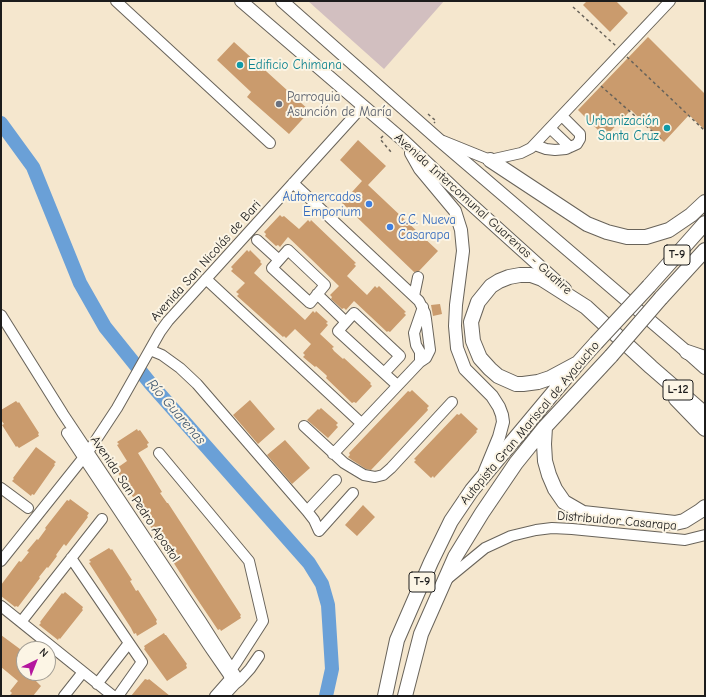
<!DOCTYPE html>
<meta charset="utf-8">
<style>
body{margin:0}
#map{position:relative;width:706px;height:697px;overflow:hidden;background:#f5e7ce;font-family:"Comic Neue",sans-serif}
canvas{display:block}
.frame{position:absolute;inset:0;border:2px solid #1c1c1c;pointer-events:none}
.north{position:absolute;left:16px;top:641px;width:40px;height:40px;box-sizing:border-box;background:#fcf5e5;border:1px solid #a29e95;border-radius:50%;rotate:43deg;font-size:11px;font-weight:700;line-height:16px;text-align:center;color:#1c1c1c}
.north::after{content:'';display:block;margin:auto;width:14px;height:18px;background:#b5179e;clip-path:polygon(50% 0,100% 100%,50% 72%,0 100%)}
</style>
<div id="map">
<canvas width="706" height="697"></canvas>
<div class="frame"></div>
<div class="north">N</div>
</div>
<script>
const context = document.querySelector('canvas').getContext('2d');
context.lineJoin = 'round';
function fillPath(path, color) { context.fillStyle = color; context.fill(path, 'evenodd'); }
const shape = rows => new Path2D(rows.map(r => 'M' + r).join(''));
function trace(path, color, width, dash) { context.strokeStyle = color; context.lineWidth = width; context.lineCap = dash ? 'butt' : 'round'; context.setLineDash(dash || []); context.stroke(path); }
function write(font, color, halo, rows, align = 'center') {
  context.font = font + ' "Comic Neue",sans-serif'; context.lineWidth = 4; context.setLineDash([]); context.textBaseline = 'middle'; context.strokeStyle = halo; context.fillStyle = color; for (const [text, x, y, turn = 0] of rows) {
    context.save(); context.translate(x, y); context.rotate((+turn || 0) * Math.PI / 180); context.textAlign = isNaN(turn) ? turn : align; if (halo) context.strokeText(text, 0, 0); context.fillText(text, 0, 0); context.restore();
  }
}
fillPath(shape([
 [308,1,444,1,384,69]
]), '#d2bfc0');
trace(shape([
 [1,123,33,167,80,283,105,327,150,383,309,563,322,584,328,605,332,669,326,696]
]), '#6aa0d7', 14);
fillPath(shape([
 [587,1,616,1,628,13,610,32,583,5],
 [648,37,705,94,705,130,689,115,664,142,631,110,605,137,578,110],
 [234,42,310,111,289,134,247,97,251,92,217,60],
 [358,140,386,166,368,185,438,251,419,271,414,272,342,203,362,181,340,160],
 [280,215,282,217,284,216,299,229,308,220,310,222,311,220,356,263,354,264,356,266,347,276,367,295,375,286,377,288,379,286,406,312,404,313,406,315,390,332,388,331,387,332,354,301,346,310,344,308,342,309,331,299,332,297,330,295,339,286,310,258,288,237,280,247,278,245,276,246,265,236,266,234,264,232],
 [247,250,249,252,250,250,261,261,260,262,262,264,254,273,305,320,313,311,315,313,316,311,328,322,326,323,328,325,320,334,334,347,332,348,334,351,343,359,344,358,371,383,370,384,372,386,356,403,354,402,352,403,326,378,327,376,325,374,316,366,315,367,303,357,305,355,303,353,311,344,295,329,286,338,284,336,283,337,237,296,239,294,236,292,245,283,231,271,233,269,231,267],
 [440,304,442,314,433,316,431,305],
 [412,390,429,406,427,408,428,410,371,470,366,469,352,460,348,457,350,455,349,453,408,391,410,392],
 [250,400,275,429,258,444,233,415],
 [16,401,18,403,19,402,39,433,38,434,39,436,19,448,17,446,16,447,2,425,4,424,1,420,1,410],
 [321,408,338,423,336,425,338,427,328,438,307,420,318,409,319,410],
 [461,413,478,429,476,431,477,432,434,478,433,476,431,478,414,462,416,460,414,459,457,414,459,415],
 [137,429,138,431,140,430,149,443,147,444,148,447,138,453,162,492,160,493,167,503,168,503,241,615,240,616,241,618,221,631,220,629,218,630,191,590,145,518,147,517,140,506,139,507,117,471,118,470,117,468,127,461,117,445,119,444,117,442],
 [285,440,310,468,292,484,267,455],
 [36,447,56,462,54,464,55,465,34,495,32,494,31,496,12,481,14,479,13,478],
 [70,499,89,513,87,516,88,517,66,546,64,544,56,555,57,556,48,568,47,567,39,577,40,578,18,607,16,606,15,607,1,596,1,585,19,561,21,562,29,552,27,551,37,539,38,540,46,529,45,528,67,500,69,501],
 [363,505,375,517,357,536,345,525],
 [109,548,111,550,112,549,132,580,130,581,136,591,138,590,157,620,156,621,157,624,137,636,136,633,134,634,131,628,89,563,91,562,89,560],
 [65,592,83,607,82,609,83,610,60,639,59,638,58,640,39,625,41,623,40,622,62,593,63,594],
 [164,633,165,635,166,635,187,664,186,665,187,668,167,681,144,649,145,648,144,646],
 [1,635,24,652,24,673,28,673,41,686,33,696,9,696,12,693,10,691,18,681,1,667],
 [145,679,148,680,149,679,170,696,131,696]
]), '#ca9b6d');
const minor = shape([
 [116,1,270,143],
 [550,128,570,147],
 [443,141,490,160,521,153,531,148,670,1],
 [535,145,546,149,555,150,566,149,577,144,580,139,580,134,562,116],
 [293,183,419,301,425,313,426,319,430,350,426,358,420,362,333,454],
 [257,240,279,260],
 [288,250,325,285,310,303,272,268,288,250],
 [206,279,361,423],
 [317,294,346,322],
 [414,296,418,277],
 [1,315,63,414,201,621,236,676,235,684,224,696],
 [150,350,162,355,180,368,197,384,307,511,314,520,319,531,353,493],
 [420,362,420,352,416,345,414,333,423,307],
 [384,373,400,356,354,313,338,331,397,385],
 [304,426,344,463,364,475,375,477,383,475,391,468,452,402],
 [67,433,210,648,228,674,230,679,215,696],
 [159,453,249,561,263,621,236,663,228,674],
 [1,488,28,508],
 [307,511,336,480],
 [71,558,142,662,118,696],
 [1,561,88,452,117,408,160,332,168,321,363,106],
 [446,580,485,548,511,536,536,530,552,528,572,529,685,540,705,535],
 [1,606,113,696],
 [21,622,102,519],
 [97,684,129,643],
 [235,684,240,680,250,669,259,656],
 [64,696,83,672]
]);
const major = shape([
 [241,1,404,141,462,196,565,289],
 [282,1,438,139,687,352,705,368],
 [411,153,420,169,455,211,461,230,463,251,456,305,455,326,457,348,465,369,492,396,499,407,502,415,503,422,499,437,485,471]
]);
const highway = shape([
 [490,160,587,224,607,232,627,237,646,237,669,230,691,215,705,202],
 [649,286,705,223],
 [661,298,705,250],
 [687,352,705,358],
 [578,363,550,378,538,382,523,384,516,384,498,376,490,369,480,358,473,341,471,322,478,302,491,286,499,281,509,277,520,275,531,275,542,279,586,307,651,367,705,414],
 [676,399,705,429],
 [545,427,544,444,545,461,549,475,555,489,564,502,583,513,675,523,684,521,700,511,705,507],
 [385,696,397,640,431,562,451,521,472,490,578,363,596,343],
 [405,696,421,634,455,557,482,513,516,463,545,427,611,356]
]);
trace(minor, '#68635a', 12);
trace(major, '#68635a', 14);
trace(highway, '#68635a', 16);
trace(shape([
 [573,7,616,46],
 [627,57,705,131],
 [601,86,661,139],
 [428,114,436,121,434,123],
 [383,136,380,139,391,152]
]), '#68635a', 1.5, [3, 3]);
trace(minor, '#fff', 10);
trace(major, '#fff', 12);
trace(highway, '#fff', 14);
const highwayBridge = shape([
 [596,343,649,286],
 [611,356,661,298]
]);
trace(highwayBridge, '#68635a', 16, []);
trace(highwayBridge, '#fff', 14);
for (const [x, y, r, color] of [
 [240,65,4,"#0f9aa8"],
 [279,104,4,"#6b7280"],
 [667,128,4,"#0f9aa8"],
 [369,204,4,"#3f7fe0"],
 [390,227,4,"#3f7fe0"]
]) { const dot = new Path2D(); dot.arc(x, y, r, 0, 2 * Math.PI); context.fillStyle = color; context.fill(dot); trace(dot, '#fcf5e5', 1.5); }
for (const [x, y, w] of [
 [677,255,26],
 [678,390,30],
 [422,582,26]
]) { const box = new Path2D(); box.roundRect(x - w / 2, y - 10, w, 20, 3); context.fillStyle = '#fcf5e5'; context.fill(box); trace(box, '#1c1c1c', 1); }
write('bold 12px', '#1c1c1c', null, [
 ["T-9",677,255],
 ["L-12",678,390],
 ["T-9",422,582]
]);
write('13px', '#0d838f', '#fcf5e5', [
 ["Edificio Chimana",248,65],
 ["Urbanización",659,121,"right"],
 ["Santa Cruz",659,136,"right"]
], 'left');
write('13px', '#5b616d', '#fcf5e5', [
 ["Parroquia",287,97],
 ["Asunción de María",287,112]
], 'left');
write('13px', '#366cbe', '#fcf5e5', [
 ["Automercados",361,197],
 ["Emporium",361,212],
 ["C.C. Nueva",398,220,"left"],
 ["Casarapa",398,235,"left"]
], 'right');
write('13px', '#1c1c1c', '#fcf5e5', [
 ["Avenida Intercomunal Guarenas - Guatire",483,214,42],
 ["Avenida San Nicolás de Bari",206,261,-48],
 ["Autopista Gran Mariscal de Ayacucho",530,423,-50],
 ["Avenida San Pedro Apostol",135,499,56],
 ["Distribuidor Casarapa",617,521,5]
]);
write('italic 14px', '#3f5770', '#fcf5e5', [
 ["Río Guarenas",176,412,49]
]);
</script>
